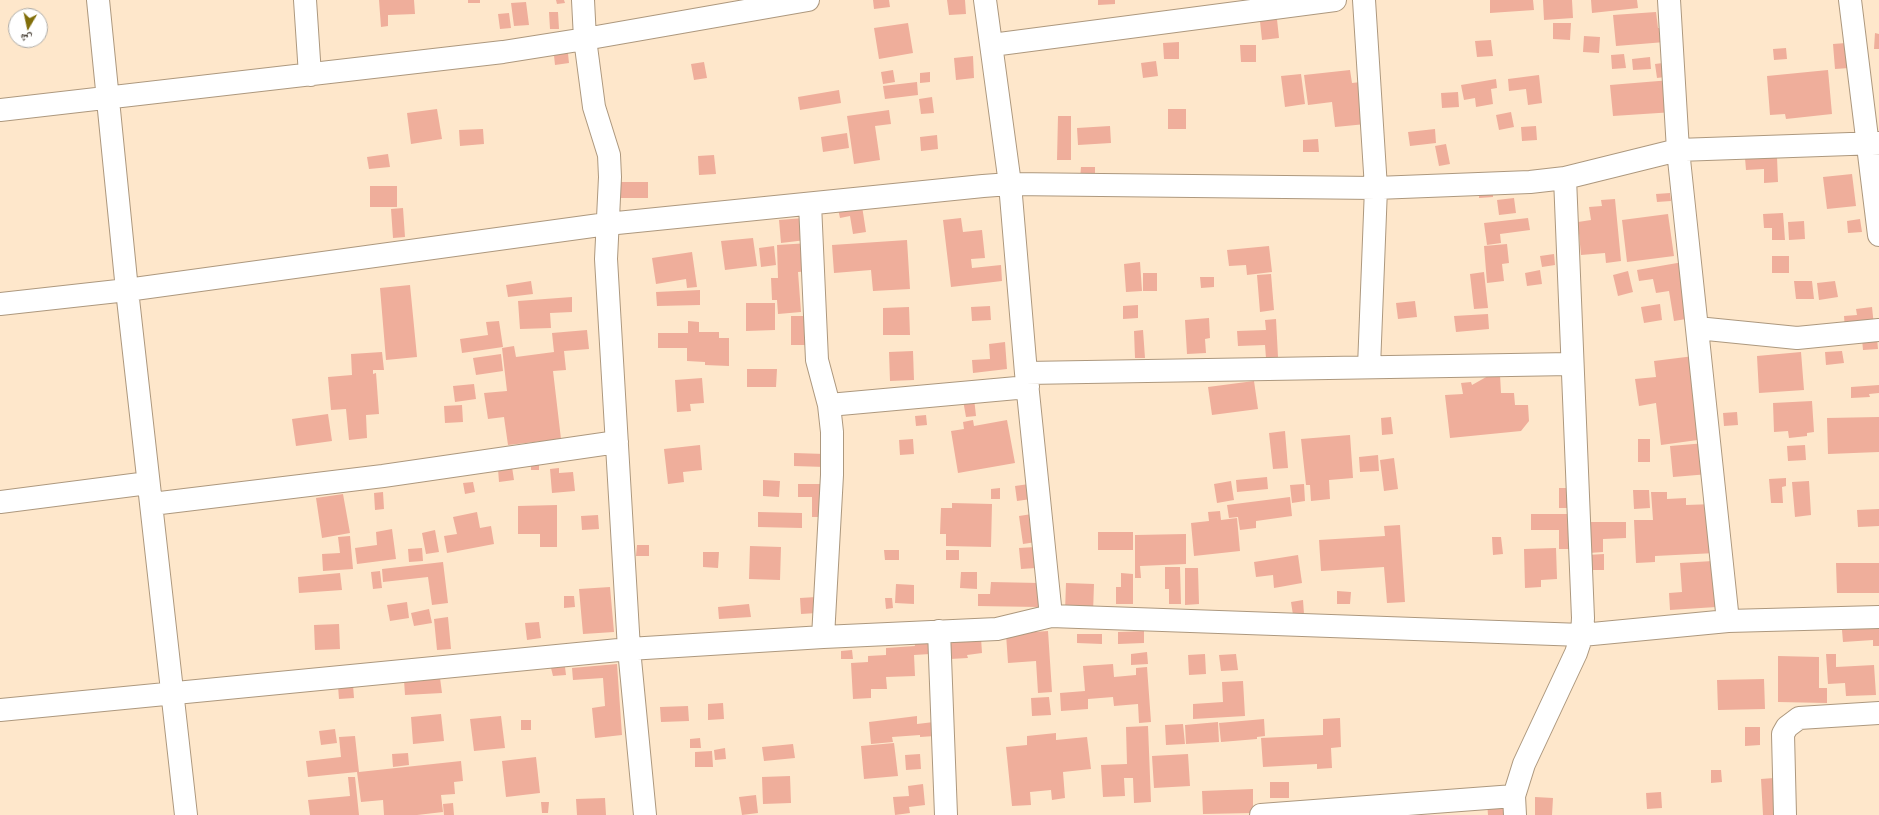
<!DOCTYPE html>
<meta charset="utf-8">
<style>
body{margin:0}
#map{position:relative;width:1879px;height:815px;overflow:hidden;background:#fee7cb;font-family:"DM Sans","Noto Naskh Arabic",sans-serif}
canvas{display:block}
.north{position:absolute;left:8px;top:8px;width:40px;height:40px;box-sizing:border-box;background:#fff;border:1px solid #b0ada8;border-radius:50%;rotate:189deg;font-size:11px;font-weight:700;line-height:16px;text-align:center;color:#393126}
.north::after{content:'';display:block;margin:auto;width:14px;height:18px;background:#816e0a;clip-path:polygon(50% 0,100% 100%,50% 72%,0 100%)}
</style>
<div id="map">
<canvas width="1879" height="815"></canvas>
<div class="north">ش</div>
</div>
<script>
const context = document.querySelector('canvas').getContext('2d');
context.lineJoin = 'round';
function fillPath(path, color) { context.fillStyle = color; context.fill(path, 'evenodd'); }
const shape = rows => new Path2D(rows.map(r => 'M' + r).join(''));
function trace(path, color, width, dash) { context.strokeStyle = color; context.lineWidth = width; context.lineCap = dash ? 'butt' : 'round'; context.setLineDash(dash || []); context.stroke(path); }
fillPath(shape([
 [379,0,414,0,415,14,388,15,388,26,381,27],
 [468,0,480,0,480,3,468,3],
 [556,0,564,0,565,3,557,4],
 [873,0,889,0,890,7,874,9],
 [947,0,965,0,966,14,949,15],
 [1098,0,1115,0,1115,4,1098,5],
 [1490,0,1533,0,1534,10,1490,13],
 [1543,0,1572,0,1573,18,1544,20],
 [1591,0,1637,0,1638,8,1592,13],
 [526,2,529,25,514,26,511,3],
 [1276,10,1279,38,1262,40,1259,12],
 [549,12,558,12,559,29,550,29],
 [1656,12,1658,28,1663,28,1665,42,1616,46,1613,15],
 [509,13,511,28,500,29,498,14],
 [908,23,913,53,879,59,874,28],
 [1553,23,1571,23,1570,40,1553,39],
 [1875,33,1879,34,1879,49,1874,49],
 [1584,36,1600,37,1599,53,1583,52],
 [1491,40,1493,56,1477,57,1475,41],
 [1179,42,1179,59,1164,59,1163,43],
 [1846,43,1849,68,1835,69,1833,44],
 [567,44,569,63,555,65,553,46],
 [1240,45,1256,45,1256,62,1241,62],
 [1786,48,1787,59,1774,60,1773,49],
 [1624,54,1626,68,1612,69,1611,55],
 [973,56,974,78,956,80,954,58],
 [1650,57,1651,69,1633,70,1632,59],
 [1156,61,1158,76,1143,78,1141,63],
 [704,62,707,78,694,80,691,64],
 [1671,62,1673,76,1657,78,1655,64],
 [893,70,895,82,883,84,881,72],
 [1350,70,1352,83,1361,82,1366,124,1335,127,1332,102,1308,105,1304,75],
 [1828,70,1832,114,1786,119,1785,114,1770,115,1767,76],
 [930,72,930,82,920,83,920,73],
 [1301,74,1305,104,1285,107,1281,76],
 [1539,75,1542,103,1528,105,1526,89,1509,91,1508,79],
 [1496,79,1497,88,1491,89,1493,104,1476,107,1475,98,1464,100,1461,85],
 [1671,80,1674,112,1613,116,1610,85],
 [917,82,918,95,885,99,883,86],
 [839,90,841,103,800,110,798,97],
 [1458,92,1459,107,1442,108,1441,93],
 [932,97,934,113,921,114,919,99],
 [437,109,442,139,411,144,407,113],
 [1168,109,1186,109,1186,129,1168,129],
 [889,110,891,124,875,126,880,160,854,164,847,116],
 [1511,112,1514,127,1499,130,1496,115],
 [1058,116,1071,116,1071,160,1057,160],
 [1110,126,1111,143,1078,145,1077,128],
 [1536,126,1537,140,1522,141,1521,127],
 [483,129,484,144,460,146,459,130],
 [1435,129,1436,143,1410,146,1408,132],
 [847,133,849,148,823,152,821,137],
 [937,135,938,149,921,151,920,137],
 [1318,139,1319,152,1303,152,1303,140],
 [1446,144,1450,164,1439,166,1435,146],
 [388,154,390,167,369,169,367,157],
 [714,155,716,174,699,175,698,156],
 [1777,157,1778,182,1764,183,1764,169,1746,170,1745,158],
 [1081,167,1095,167,1095,179,1080,179],
 [1852,174,1856,206,1827,209,1823,177],
 [620,182,648,182,648,198,621,198],
 [370,186,397,186,397,207,370,207],
 [1493,187,1493,197,1479,198,1479,188],
 [1670,193,1671,201,1657,202,1656,194],
 [1514,198,1516,213,1499,215,1497,200],
 [1615,199,1621,261,1606,263,1605,253,1581,255,1578,222,1591,220,1589,207,1602,206,1601,200],
 [862,206,866,232,853,234,850,216,840,218,838,209],
 [403,208,405,237,393,238,391,209],
 [1783,213,1785,240,1772,240,1772,228,1764,228,1763,214],
 [1668,214,1674,256,1627,262,1622,220],
 [804,218,806,240,781,243,779,220],
 [961,218,963,232,982,230,985,258,971,259,972,268,1001,265,1002,281,951,287,943,220],
 [1528,218,1530,230,1500,234,1501,243,1487,245,1484,223],
 [1860,219,1862,232,1848,233,1847,221],
 [1804,221,1805,239,1789,240,1788,222],
 [753,238,757,266,725,270,721,241],
 [907,240,910,289,873,291,871,270,834,273,832,245],
 [810,243,811,271,798,272,801,312,778,314,777,300,772,300,771,278,778,278,777,245],
 [1507,244,1509,263,1502,264,1504,281,1487,283,1484,246],
 [774,246,776,265,761,267,759,248],
 [1269,246,1272,272,1247,275,1246,265,1229,266,1227,250],
 [692,252,697,287,687,288,686,279,656,284,652,258],
 [1554,254,1555,265,1542,267,1540,256],
 [1772,256,1789,256,1789,273,1772,273],
 [1140,262,1142,291,1126,292,1124,264],
 [1683,262,1692,318,1674,321,1669,291,1656,293,1653,279,1639,281,1637,270],
 [1540,270,1542,284,1527,286,1525,273],
 [1628,271,1633,292,1618,296,1613,275],
 [1484,272,1488,308,1474,309,1470,274],
 [1143,273,1157,273,1157,291,1143,291],
 [1271,274,1274,310,1260,312,1257,275],
 [1200,277,1214,277,1214,287,1201,288],
 [531,281,533,294,508,297,506,285],
 [1794,281,1812,281,1814,299,1796,299],
 [1835,281,1838,297,1819,300,1817,283],
 [410,285,417,357,386,360,380,288],
 [700,290,700,305,657,306,656,292],
 [572,297,572,312,550,313,551,328,520,329,518,301],
 [1415,301,1417,317,1398,319,1396,303],
 [746,303,775,303,775,330,746,331],
 [1660,304,1662,320,1644,323,1641,307],
 [1138,305,1138,318,1123,319,1123,306],
 [990,306,991,320,972,321,971,307],
 [909,307,910,335,883,335,883,308],
 [1872,307,1874,326,1845,329,1844,316,1857,315,1856,309],
 [1488,314,1489,329,1456,332,1454,316],
 [791,316,808,316,808,345,791,345],
 [1209,318,1210,338,1205,339,1206,353,1187,354,1185,320],
 [1276,319,1278,357,1266,358,1265,345,1238,346,1237,331,1266,330,1265,320],
 [499,321,503,347,462,353,460,339,488,335,486,322],
 [688,321,699,322,699,332,719,332,719,338,729,338,729,366,705,365,705,362,687,361,687,348,658,348,658,333,688,333],
 [587,330,589,349,564,351,566,370,553,371,561,439,508,445,504,417,488,419,484,393,507,391,502,348,514,346,516,357,554,352,552,333],
 [1143,330,1145,358,1135,358,1134,331],
 [1877,338,1878,349,1863,350,1862,339],
 [1005,342,1007,369,973,373,972,360,990,359,989,344],
 [913,351,914,380,890,381,889,352],
 [1842,351,1844,363,1826,365,1825,352],
 [382,352,384,370,373,370,373,374,376,373,379,414,366,415,367,438,349,440,346,409,331,410,328,377,352,375,351,354],
 [1801,352,1804,390,1759,393,1757,356],
 [501,354,503,371,476,375,473,358],
 [1694,356,1705,439,1661,445,1656,403,1639,406,1635,379,1656,377,1654,361],
 [747,369,777,369,776,387,747,387],
 [1500,375,1501,393,1514,393,1515,405,1528,405,1529,421,1521,431,1450,438,1445,395,1463,394,1461,383,1471,382,1472,385,1488,376],
 [702,378,704,403,690,404,691,411,677,412,675,380],
 [1254,381,1258,409,1212,415,1208,387],
 [474,384,476,399,455,402,453,386],
 [1879,385,1879,393,1869,394,1870,397,1851,398,1851,387],
 [974,398,976,416,966,417,963,400],
 [1812,401,1814,432,1807,433,1807,436,1789,438,1788,431,1774,432,1773,403],
 [462,405,463,422,445,423,444,406],
 [1737,412,1738,425,1724,426,1723,413],
 [328,414,332,441,296,446,292,419],
 [926,415,927,425,916,426,915,416],
 [1391,417,1393,434,1382,435,1381,418],
 [1879,417,1879,452,1828,454,1827,418],
 [973,420,974,426,1007,420,1015,463,958,473,951,431,964,429,963,422],
 [1285,431,1288,468,1273,469,1269,433],
 [1350,435,1353,478,1329,480,1330,499,1311,501,1310,485,1306,485,1301,439],
 [913,439,914,454,900,455,899,440],
 [1638,439,1650,439,1650,462,1638,462],
 [1706,443,1709,474,1673,477,1670,446],
 [700,445,702,470,683,472,684,482,668,484,664,449],
 [1805,445,1806,460,1788,461,1787,446],
 [794,453,825,454,825,467,794,466],
 [1378,455,1379,471,1360,472,1359,457],
 [1394,458,1398,489,1384,491,1380,460],
 [531,462,539,462,539,470,531,470],
 [512,467,514,480,499,482,498,469],
 [559,468,559,473,573,472,575,491,552,493,550,469],
 [1267,477,1268,489,1237,492,1236,480],
 [1786,478,1786,486,1782,487,1783,503,1771,503,1769,479],
 [763,480,780,481,779,497,763,496],
 [1231,481,1234,500,1217,503,1214,484],
 [1809,481,1811,515,1795,517,1792,482],
 [473,482,475,492,465,494,463,483],
 [798,484,825,484,826,517,812,517,812,497,798,497],
 [1029,484,1031,499,1017,501,1015,486],
 [1304,484,1305,501,1292,503,1290,485],
 [1000,488,1000,499,991,499,991,489],
 [1559,488,1572,488,1573,508,1559,508],
 [1633,490,1649,490,1650,508,1634,509],
 [383,492,384,509,375,510,374,493],
 [1651,492,1667,492,1667,499,1686,498,1686,505,1714,504,1716,553,1655,556,1655,562,1636,563,1634,520,1653,520],
 [343,494,350,533,322,538,316,498],
 [1290,497,1292,516,1256,521,1256,528,1240,530,1238,517,1229,518,1227,505],
 [952,503,992,504,991,547,946,546,946,534,940,534,941,508,952,508],
 [557,505,557,547,540,547,540,534,518,534,518,506],
 [1879,509,1879,526,1858,527,1857,510],
 [1220,511,1221,520,1237,518,1240,551,1194,556,1191,523,1209,521,1208,512],
 [477,512,480,528,491,526,494,544,447,553,444,536,457,534,453,517],
 [758,512,802,513,802,528,758,527],
 [1032,514,1036,542,1023,544,1019,516],
 [1531,514,1573,514,1573,549,1559,549,1559,530,1531,530],
 [598,515,599,529,582,530,581,516],
 [1588,522,1626,522,1626,538,1603,539,1603,552,1589,553],
 [1400,525,1405,602,1387,603,1384,567,1321,571,1319,540,1385,536,1384,526],
 [392,529,396,559,357,564,355,548,377,545,376,532],
 [435,530,439,552,426,554,422,533],
 [1098,532,1133,532,1133,550,1098,550],
 [1186,534,1186,564,1140,566,1141,578,1135,578,1135,535],
 [350,536,353,569,323,571,322,554,340,553,338,537],
 [1492,537,1501,537,1503,554,1493,555],
 [637,545,649,545,649,556,636,556],
 [750,546,781,547,780,580,749,579],
 [1035,547,1036,568,1021,569,1019,548],
 [422,548,423,561,409,562,408,549],
 [1556,548,1557,579,1541,580,1541,587,1525,588,1524,549],
 [884,550,899,550,899,560,885,560],
 [946,550,959,550,959,560,946,560],
 [703,552,719,552,718,568,703,567],
 [1604,554,1604,570,1587,570,1587,555],
 [1298,555,1302,583,1274,588,1273,575,1256,577,1254,562],
 [1713,561,1716,607,1670,610,1669,593,1682,592,1680,563],
 [443,562,448,603,432,605,428,577,383,582,382,569],
 [1836,563,1879,563,1879,593,1837,593],
 [1165,567,1180,567,1181,604,1169,604,1169,589,1165,589],
 [1185,568,1198,568,1199,604,1185,605],
 [380,571,382,588,373,589,371,572],
 [961,572,977,572,977,589,960,588],
 [340,573,342,590,299,593,298,577],
 [1121,573,1133,574,1133,604,1116,604,1116,587,1121,587],
 [991,582,1039,583,1038,607,978,606,978,594,990,594],
 [1066,583,1094,584,1093,613,1065,612],
 [896,584,914,585,914,604,895,603],
 [610,587,614,632,583,634,579,589],
 [1337,591,1351,592,1350,604,1337,604],
 [564,596,574,596,575,607,564,608],
 [816,597,817,613,801,614,800,598],
 [885,598,892,598,893,608,886,609],
 [1303,600,1304,614,1293,615,1291,602],
 [407,602,409,618,390,621,387,605],
 [749,604,751,617,719,619,718,607],
 [429,609,432,623,414,626,411,613],
 [448,617,451,649,437,650,434,619],
 [539,622,541,638,527,640,525,623],
 [339,624,340,649,315,650,314,625],
 [1879,627,1879,646,1873,646,1873,640,1843,642,1842,630],
 [1048,631,1052,692,1038,693,1036,661,1008,663,1006,634],
 [1144,631,1144,643,1118,644,1118,632],
 [1077,634,1102,634,1102,644,1077,643],
 [981,638,982,653,967,655,968,658,950,659,949,640],
 [929,640,930,654,914,655,915,676,886,677,887,689,871,689,871,698,853,699,851,663,868,662,868,656,886,655,886,648,915,646,914,641],
 [852,650,853,659,841,659,841,651],
 [1147,652,1148,664,1131,665,1131,654],
 [1205,654,1206,674,1189,675,1188,655],
 [1236,654,1238,670,1221,671,1219,655],
 [1826,654,1836,654,1836,667,1874,665,1876,695,1846,696,1845,683,1828,684],
 [1778,656,1819,657,1819,688,1827,688,1827,703,1778,702],
 [617,664,622,735,595,738,592,708,605,706,603,678,573,680,572,668],
 [1113,664,1114,677,1136,675,1136,668,1147,667,1151,722,1139,723,1138,704,1114,706,1113,697,1088,699,1088,709,1061,711,1060,693,1085,691,1083,666],
 [565,667,566,675,553,676,551,668],
 [440,678,442,693,405,695,404,680],
 [1764,679,1765,709,1718,710,1717,680],
 [1243,681,1245,716,1193,719,1193,704,1223,702,1222,682],
 [353,685,354,698,339,699,338,686],
 [1049,697,1051,715,1032,716,1031,698],
 [723,703,724,719,708,720,708,704],
 [688,706,689,721,661,722,660,707],
 [441,714,444,741,413,744,411,717],
 [501,716,505,748,474,751,470,719],
 [917,716,917,724,934,722,935,736,920,737,920,735,892,737,893,742,871,744,869,722],
 [1340,718,1341,747,1331,748,1332,768,1317,769,1317,764,1263,767,1261,738,1323,735,1323,719],
 [1264,719,1265,736,1257,737,1257,739,1221,742,1219,723],
 [521,720,531,720,531,730,521,730],
 [1218,722,1219,742,1186,744,1185,725],
 [1183,724,1185,744,1166,745,1165,725],
 [1148,726,1151,802,1134,803,1133,778,1124,778,1125,796,1103,797,1101,765,1127,764,1126,727],
 [1745,727,1760,727,1760,745,1745,746],
 [335,729,337,743,321,745,319,731],
 [1056,733,1056,740,1087,737,1091,769,1063,772,1065,798,1052,800,1051,790,1030,792,1031,805,1012,806,1006,747,1027,745,1027,736],
 [355,736,359,772,461,761,463,781,454,782,455,794,441,795,443,812,417,815,384,815,383,800,361,802,357,772,308,777,306,761,341,757,339,737],
 [700,738,701,748,690,748,690,739],
 [894,743,898,776,864,779,861,746],
 [793,744,795,758,764,761,762,747],
 [725,748,726,759,715,760,714,750],
 [712,751,713,767,695,767,695,752],
 [408,753,409,765,393,767,392,754],
 [920,754,921,769,906,770,905,755],
 [1188,754,1190,786,1154,788,1152,756],
 [536,757,540,793,506,797,502,761],
 [1711,770,1721,770,1722,782,1711,783],
 [790,776,791,803,763,804,762,777],
 [348,777,355,777,359,815,310,815,308,800,350,796],
 [1774,778,1776,815,1763,815,1761,779],
 [1270,782,1289,782,1289,798,1270,798],
 [923,784,925,805,909,807,910,813,895,815,893,797,909,796,908,786],
 [1253,789,1253,813,1203,814,1202,791],
 [1661,792,1662,808,1647,809,1646,793],
 [756,795,758,813,742,815,739,797],
 [1535,797,1553,798,1552,815,1535,815],
 [605,798,606,815,577,815,576,799],
 [541,802,549,802,548,813,542,813],
 [1487,802,1506,802,1506,815,1488,815],
 [453,803,454,815,444,815,443,804]
]), '#efae9b');
const street = shape([
 [98,0,127,290,186,815],
 [305,0,310,75],
 [583,0,585,39,594,107,609,155,610,177,606,259,629,649,645,815],
 [985,0,1010,184,1026,373,1051,616],
 [1364,0,1376,188,1369,367],
 [1669,0,1678,150,1728,621],
 [1850,0,1879,235],
 [992,45,1335,0],
 [0,110,503,52,585,39,808,0],
 [810,204,817,360,829,405,832,432,832,475,823,637],
 [0,304,127,290,607,224,983,186,1010,184,1376,188,1530,182,1565,178,1678,150,1879,143],
 [1697,328,1797,338,1879,330],
 [1026,373,1571,364],
 [829,405,1028,387],
 [0,502,148,483],
 [152,504,383,476,617,442],
 [939,631,946,815],
 [0,710,629,649,823,637,997,629,1051,616,1582,635,1728,621,1879,617],
 [1261,815,1514,796],
 [1515,815,1514,796,1524,764,1576,653,1582,635,1583,618,1565,178],
 [1785,815,1783,734,1787,727,1799,718,1879,713]
]);
trace(street, '#ad987e', 24);
trace(street, '#fff', 22);
</script>
